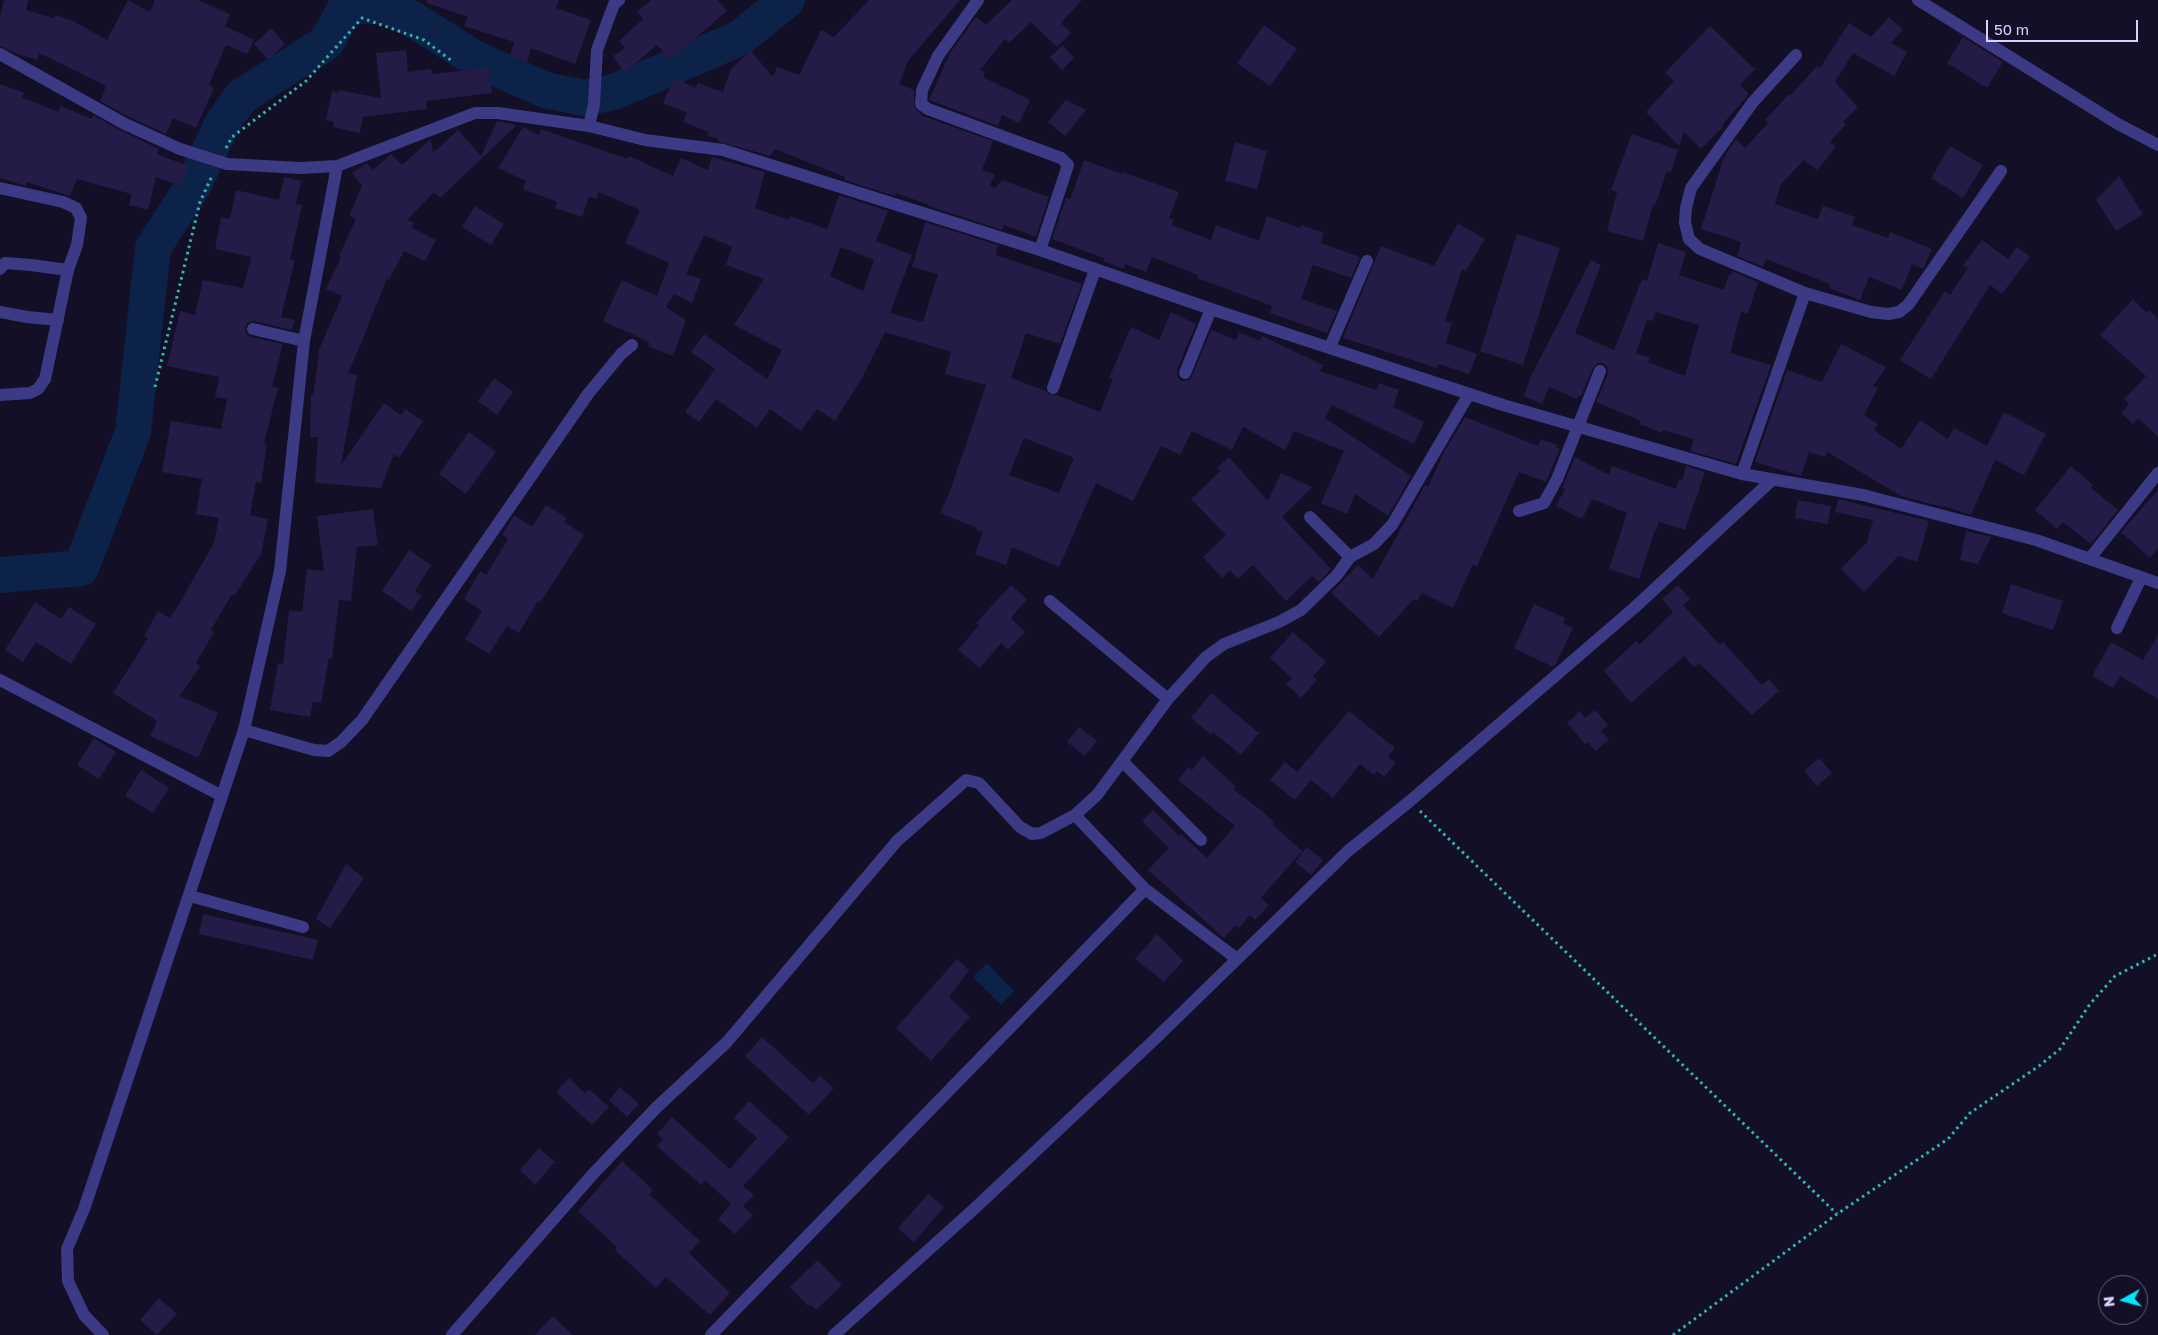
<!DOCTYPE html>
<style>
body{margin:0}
#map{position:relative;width:2158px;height:1335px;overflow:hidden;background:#130f26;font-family:"Golos Text",sans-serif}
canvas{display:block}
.north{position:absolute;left:2098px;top:1275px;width:50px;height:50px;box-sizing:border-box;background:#130f26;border:1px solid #625e7d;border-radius:50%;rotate:263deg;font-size:14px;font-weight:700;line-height:20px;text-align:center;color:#d9d4ff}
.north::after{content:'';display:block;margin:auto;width:18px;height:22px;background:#00e5ff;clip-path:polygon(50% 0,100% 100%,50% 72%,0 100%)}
.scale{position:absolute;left:1986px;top:20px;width:152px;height:22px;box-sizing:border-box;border:2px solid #d9d4ff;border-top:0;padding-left:6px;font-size:15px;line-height:18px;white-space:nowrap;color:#d9d4ff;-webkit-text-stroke:4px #130f26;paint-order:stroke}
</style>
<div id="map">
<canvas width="2158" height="1335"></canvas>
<div class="north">N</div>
<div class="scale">50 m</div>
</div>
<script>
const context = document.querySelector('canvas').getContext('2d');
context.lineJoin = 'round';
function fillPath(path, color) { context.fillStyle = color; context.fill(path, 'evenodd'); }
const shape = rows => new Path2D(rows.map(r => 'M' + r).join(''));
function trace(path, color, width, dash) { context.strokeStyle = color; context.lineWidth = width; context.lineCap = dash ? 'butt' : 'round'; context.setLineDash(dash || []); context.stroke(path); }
fillPath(shape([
 [987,963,1014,991,1001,1005,973,977]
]), '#0c2248');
trace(shape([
 [0,575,81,568,133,432,153,248,193,186,223,122,242,96,326,43,347,5,387,7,414,20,474,58,545,90,584,98,614,92,740,38,787,0]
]), '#0c2248', 36);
fillPath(shape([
 [4,0,28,0,26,10,54,18,55,15,73,21,107,40,128,0,150,12,155,0,198,0,230,14,225,26,254,40,247,54,226,45,209,85,214,88,196,128,173,118,166,134,129,117,100,101,106,86,39,53,38,60,17,54,0,46,0,17],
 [427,0,559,0,556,8,591,20,575,64,531,48,527,62,510,56,514,42,464,26,468,17,427,3],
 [651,0,718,0,727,11,670,60,657,45,624,73,613,56,625,48,619,41,643,19,637,12],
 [869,0,960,0,908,61,899,84,914,90,914,107,923,116,993,141,982,170,995,175,990,185,995,188,1002,180,1049,197,1036,237,1004,225,1002,230,929,206,929,205,896,193,895,196,844,180,845,177,775,149,770,156,717,141,718,139,708,136,709,132,683,122,687,113,663,103,674,78,696,88,698,83,723,92,731,69,751,51,773,77,777,67,799,75,821,30,834,37],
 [1012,0,1082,0,1061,23,1071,33,1057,47,1031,22,1009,43,1005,39,980,70,985,72,983,77,1030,100,1019,123,1002,115,998,126,929,100,950,53,976,17,986,25],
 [1889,17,1903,30,1891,43,1907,52,1894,76,1853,53,1835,82,1858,107,1843,122,1846,124,1830,142,1836,147,1817,170,1804,160,1781,184,1775,204,1818,219,1823,206,1855,217,1852,225,1888,238,1890,232,1932,249,1923,269,1912,264,1902,290,1869,277,1860,300,1829,288,1830,284,1766,259,1763,267,1737,256,1741,242,1701,229,1724,157,1736,139,1745,148,1768,123,1765,120,1789,94,1790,96,1817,66,1820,68,1849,23,1871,37],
 [1264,25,1297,49,1270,86,1237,63],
 [1710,26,1755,69,1740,85,1749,94,1722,125,1724,126,1701,149,1684,132,1679,146,1646,112,1674,81,1665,73],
 [271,28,285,44,268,60,254,44],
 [1963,37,2003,62,1987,88,1947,63],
 [1063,45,1074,58,1062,70,1050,57],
 [406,50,408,72,431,69,432,74,488,68,492,93,426,101,427,109,363,117,360,133,333,127,334,122,326,120,332,91,339,92,339,90,381,98,376,53],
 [0,84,24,93,22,97,58,112,61,106,92,119,93,115,122,131,159,149,157,154,188,166,181,186,156,177,148,210,129,205,131,194,77,179,70,196,27,182,26,186,0,178],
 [1066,100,1086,110,1065,136,1048,122],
 [497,121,517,125,440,198,434,192,407,220,414,223,412,228,436,240,425,261,404,251,389,280,387,279,368,325,369,325,348,373,357,375,341,465,384,403,401,415,405,409,423,421,399,458,394,454,381,488,315,483,318,437,310,437,311,395,313,395,319,355,317,354,342,296,326,289,341,257,339,256,356,219,349,216,362,186,352,173,367,163,373,170,391,154,402,165,431,139,433,153,458,130,481,156],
 [523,127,539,135,541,129,628,159,629,156,673,176,681,158,708,170,712,157,765,172,755,208,789,220,790,216,827,229,839,195,888,211,876,241,912,255,890,313,923,322,938,274,912,267,925,222,998,245,996,255,1082,284,1060,344,1026,333,1011,378,1046,391,1050,395,1057,395,1100,412,1113,379,1109,378,1131,327,1159,340,1171,312,1196,324,1177,370,1178,378,1182,381,1190,380,1192,376,1211,330,1236,340,1239,332,1260,341,1262,336,1323,365,1320,371,1376,390,1379,383,1399,390,1393,407,1424,422,1414,444,1332,405,1325,418,1411,476,1388,516,1355,494,1347,514,1321,503,1344,451,1294,431,1285,450,1243,427,1232,450,1192,431,1180,455,1161,446,1133,501,1096,483,1059,567,1012,547,1006,565,975,554,983,532,976,530,977,528,940,513,950,491,986,385,945,374,951,352,885,332,862,378,835,421,817,409,801,431,770,409,757,428,716,399,699,422,685,412,715,369,691,352,704,334,767,379,782,350,734,325,764,279,726,265,732,247,704,235,686,274,701,279,692,303,674,294,666,307,686,320,673,356,648,346,649,342,603,321,622,280,657,296,669,263,625,243,640,210,599,192,597,199,589,197,582,217,555,208,557,202,523,189,526,181,498,168],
 [841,247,874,260,863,291,830,276],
 [1024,438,1074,458,1059,493,1009,475],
 [1632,134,1678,150,1671,172,1667,171,1655,205,1653,205,1643,241,1607,231,1617,192,1611,190],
 [1235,142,1267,151,1257,189,1225,181],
 [1950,146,1983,165,1963,198,1931,178],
 [1084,160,1122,174,1123,172,1179,192,1169,218,1174,220,1172,225,1211,240,1216,225,1259,241,1267,216,1300,228,1301,225,1324,233,1321,243,1360,257,1351,278,1313,265,1301,299,1337,311,1327,333,1270,313,1272,306,1197,278,1198,275,1152,257,1146,272,1125,264,1124,269,1103,261,1104,258,1052,239,1066,198,1070,199],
 [2119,176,2143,214,2116,231,2096,200],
 [284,177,301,181,296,204,302,205,290,259,295,260,281,317,295,320,292,330,254,321,247,323,245,328,247,335,251,337,283,344,272,387,278,388,264,444,267,445,261,483,256,482,250,515,268,519,261,554,235,595,232,594,211,630,214,632,196,663,200,666,180,696,218,713,198,758,150,736,157,721,113,693,148,638,144,636,158,611,170,618,179,604,214,543,219,518,196,514,202,479,162,472,171,421,221,429,227,399,215,397,219,377,167,366,180,311,195,315,203,280,243,288,251,257,215,249,221,217,230,219,236,190,279,200],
 [475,206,504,224,491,245,462,227],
 [1458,223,1485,239,1466,271,1462,269,1445,321,1452,323,1446,343,1477,354,1469,374,1439,364,1437,368,1343,338,1381,246,1434,266],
 [1517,234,1560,248,1523,365,1480,351],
 [1982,240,2008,259,2017,247,2030,257,2002,294,1990,285,1931,379,1900,360,1945,291,1950,295,1968,268,1963,265],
 [1658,243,1686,252,1679,275,1724,290,1729,274,1731,275,1732,271,1758,282,1748,314,1741,312,1730,353,1771,365,1736,464,1690,451,1694,439,1662,430,1662,433,1639,424,1641,421,1596,402,1608,374,1607,366,1603,363,1598,363,1593,368,1581,396,1579,395,1577,399,1549,387,1542,404,1524,396,1531,376,1591,260,1601,265,1575,333,1614,350,1642,279,1647,281],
 [1656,312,1699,325,1685,376,1648,362,1650,358,1636,353,1647,320,1652,321],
 [2133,299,2146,312,2149,310,2158,319,2158,437,2138,418,2133,424,2121,413,2129,404,2124,399,2146,376,2100,335],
 [1841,344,1886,367,1873,386,1878,388,1864,415,1878,424,1874,430,1901,449,1920,420,1948,439,1954,428,1987,446,2004,412,2046,434,2024,475,1995,460,1971,515,1944,506,1943,507,1901,496,1827,452,1825,457,1809,452,1801,476,1755,462,1787,370,1822,382],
 [494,378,513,392,497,415,478,401],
 [1465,417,1538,446,1541,439,1557,445,1556,447,1560,449,1546,482,1519,472,1477,566,1473,564,1453,608,1422,593,1417,601,1414,599,1379,637,1331,593,1358,565,1373,579,1425,485,1428,487,1444,452],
 [469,432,496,452,466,494,439,474],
 [1229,457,1268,501,1281,473,1312,487,1282,517,1331,569,1319,582,1312,576,1286,601,1253,565,1238,579,1230,570,1222,578,1203,557,1226,535,1191,499,1220,471,1217,468],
 [1575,457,1609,475,1612,466,1676,489,1679,479,1682,480,1686,466,1705,472,1685,530,1659,522,1656,531,1655,530,1639,579,1609,569,1627,513,1592,499,1582,519,1556,506,1565,489,1562,488],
 [2071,466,2093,485,2091,488,2118,510,2091,544,2063,522,2057,529,2035,510],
 [2158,490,2158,548,2150,558,2121,532],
 [1838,499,1929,521,1917,562,1898,556,1864,592,1841,569,1867,542,1873,520,1835,512],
 [1798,500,1831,506,1828,524,1795,518],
 [546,505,567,518,564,522,584,535,540,603,538,601,519,633,507,626,489,654,465,639,482,611,464,599,480,571,486,575,508,539,502,535,514,515,532,527],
 [373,509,378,545,357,547,351,601,339,600,332,659,329,658,321,703,313,702,310,717,270,710,278,663,283,664,289,610,302,612,307,569,324,571,317,516],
 [1966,531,1991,537,1978,564,1960,560],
 [409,550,431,565,415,591,422,596,411,611,382,591],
 [2011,584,2063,601,2053,630,2002,613],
 [1011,585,1027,599,1011,618,1025,632,1008,650,1001,643,980,668,958,650,979,625,976,623],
 [1678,585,1690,599,1683,605,1720,645,1723,642,1762,685,1769,679,1779,691,1752,715,1699,663,1694,667,1684,656,1631,703,1604,671,1636,641,1639,645,1673,612,1662,599],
 [35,602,61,619,69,607,96,624,71,664,36,642,23,662,5,650],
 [1534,604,1565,618,1563,623,1573,628,1556,664,1553,667,1514,648],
 [1293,632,1326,662,1313,676,1317,680,1301,698,1286,684,1292,678,1270,658],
 [2158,635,2158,699,2120,676,2113,688,2092,676,2111,642,2143,660],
 [1211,693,1259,733,1241,755,1213,732,1211,735,1191,718],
 [1595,710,1608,725,1601,731,1609,740,1595,751,1588,742,1585,744,1567,723,1580,711,1585,718],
 [1349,711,1395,748,1388,757,1396,763,1384,777,1377,771,1374,775,1360,764,1333,798,1311,780,1295,800,1270,780,1285,762,1297,772],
 [1079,727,1097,741,1085,756,1067,742],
 [94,738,116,752,99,779,77,765],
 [1203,756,1235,786,1233,789,1262,811,1274,822,1272,824,1302,851,1261,898,1269,905,1255,920,1250,915,1239,928,1236,925,1224,938,1148,870,1169,848,1142,821,1153,810,1179,836,1181,834,1207,858,1235,826,1178,780,1188,767,1192,770],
 [1819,758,1832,773,1817,786,1804,771],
 [141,770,169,788,153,813,125,796],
 [1307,847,1323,860,1311,875,1295,862],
 [346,864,364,878,330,928,316,919],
 [203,914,318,940,313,960,199,934],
 [1157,934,1183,961,1164,982,1135,959],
 [957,959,969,970,949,997,970,1017,931,1061,896,1028],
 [762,1037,813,1083,820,1076,834,1088,809,1115,745,1056],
 [569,1078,585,1093,589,1089,609,1107,592,1125,556,1092],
 [620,1087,639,1104,627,1117,609,1100],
 [749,1101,789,1137,743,1186,754,1195,743,1206,753,1215,735,1234,718,1219,731,1204,705,1180,701,1185,657,1146,663,1139,657,1134,672,1117,730,1169,757,1138,734,1118],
 [539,1148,555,1162,535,1185,520,1170],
 [622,1161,653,1190,649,1194,700,1241,689,1253,730,1293,710,1315,666,1277,656,1288,615,1250,617,1247,578,1211],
 [928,1194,944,1207,914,1242,898,1228],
 [818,1260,842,1285,816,1310,810,1304,808,1306,790,1287],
 [159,1298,177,1314,157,1335,140,1320],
 [553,1316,573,1335,535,1335]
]), '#241b47');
trace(shape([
 [226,148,232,137,306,81,362,18,424,40,452,61],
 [155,387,200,202,212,176],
 [1420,811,1837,1214],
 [1673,1335,1837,1214,1948,1139,1970,1113,2039,1066,2060,1049,2090,1004,2115,976,2158,954]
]), '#2fb8b0', 3, [2.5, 4]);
trace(shape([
 [978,0,938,56,922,90,921,104,928,109,1061,158,1068,165,1040,250],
 [1918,0,2118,124,2158,145],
 [0,54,125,124,180,149,227,164,301,168,337,166,475,113,498,113,589,126,645,140,723,150,1040,250,1211,309,1503,405,1742,474,1863,495,2036,540,2158,583],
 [1796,55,1753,102,1691,188,1686,208,1685,223,1689,239,1700,249,1805,293,1871,312,1888,314,1899,312,1908,305,2001,171],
 [589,126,594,104,597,50,614,4,619,0],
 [0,188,63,202,76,208,81,218,77,245,68,270,45,379,38,389,30,393,0,395],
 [0,269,5,263,31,265,68,270],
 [0,312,27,317,58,320],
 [253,329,304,341],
 [1330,347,1367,261],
 [1185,373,1211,309],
 [1053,388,1095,270],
 [1742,474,1805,293],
 [1519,511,1544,503,1557,479,1600,371],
 [1310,517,1350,557],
 [2090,558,2158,473],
 [1050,601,1168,699],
 [2117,628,2141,578],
 [0,680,222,796],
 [244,730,314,750,328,751,341,742,362,720,588,394,621,354,632,345],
 [1122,761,1201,840],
 [1075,815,1145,889,1237,959],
 [190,896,303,927],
 [103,1335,84,1315,68,1281,67,1249,84,1209,244,730,280,571,304,341,337,166],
 [452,1335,593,1174,657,1107,727,1042,897,841,966,780,979,783,1020,827,1032,834,1041,833,1075,815,1097,795,1168,699,1206,657,1224,644,1279,622,1301,610,1337,575,1350,557,1374,544,1392,525,1469,394],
 [711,1335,1145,889],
 [834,1335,974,1209,1153,1041,1348,851,1410,801,1634,608,1772,480]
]), '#3d3a85', 12);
</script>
